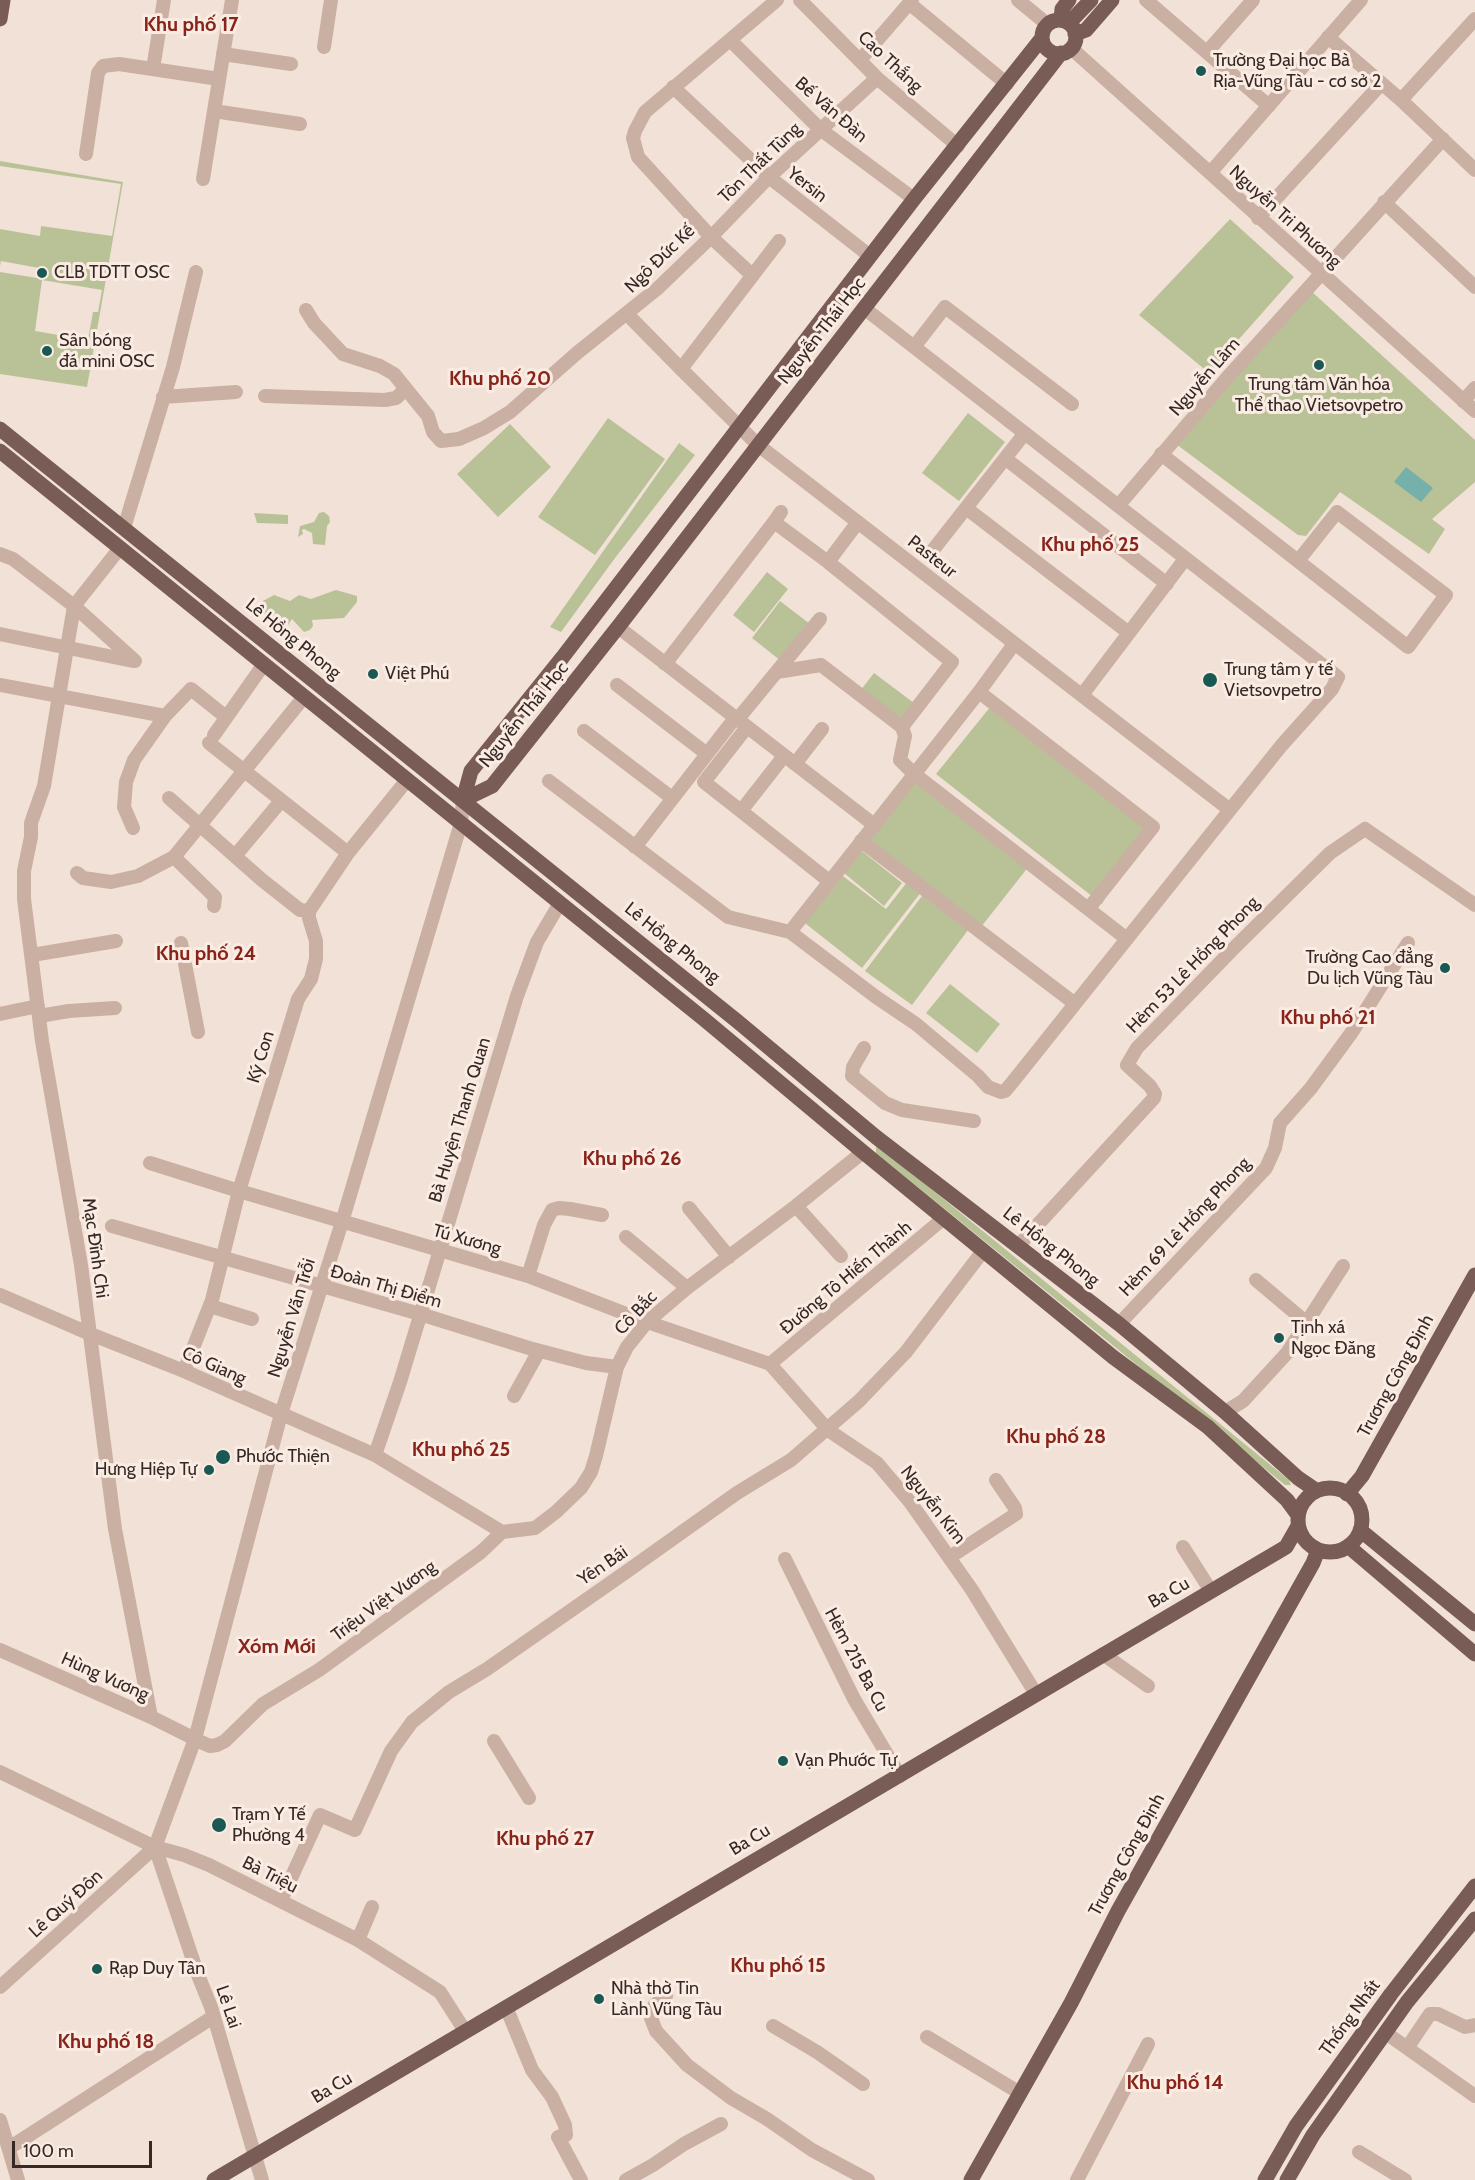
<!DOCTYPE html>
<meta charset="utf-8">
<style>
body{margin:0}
#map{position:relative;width:1475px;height:2180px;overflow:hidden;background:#f2e1d7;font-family:Cabin,sans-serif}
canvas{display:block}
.scale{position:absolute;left:12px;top:2141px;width:140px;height:27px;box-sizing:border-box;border:3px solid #352825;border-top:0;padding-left:8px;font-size:18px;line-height:21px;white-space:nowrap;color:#352825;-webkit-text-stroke:4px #faece3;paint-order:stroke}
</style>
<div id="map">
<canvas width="1475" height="2180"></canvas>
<div class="scale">100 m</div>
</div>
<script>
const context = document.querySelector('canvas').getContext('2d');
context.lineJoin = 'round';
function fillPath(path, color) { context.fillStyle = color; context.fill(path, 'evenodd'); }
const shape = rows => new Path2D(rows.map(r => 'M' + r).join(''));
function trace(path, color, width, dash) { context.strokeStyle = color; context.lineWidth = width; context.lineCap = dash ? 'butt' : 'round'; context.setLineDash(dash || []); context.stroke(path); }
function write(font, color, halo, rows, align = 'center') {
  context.font = font + ' Cabin,sans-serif'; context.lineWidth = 6; context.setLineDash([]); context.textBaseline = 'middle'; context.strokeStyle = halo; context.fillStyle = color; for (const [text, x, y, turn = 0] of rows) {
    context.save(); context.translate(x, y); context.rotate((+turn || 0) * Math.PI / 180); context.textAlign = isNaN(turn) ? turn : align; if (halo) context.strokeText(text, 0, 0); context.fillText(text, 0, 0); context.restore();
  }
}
fillPath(shape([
 [0,161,123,182,87,387,0,374,0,272,37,278,39,268,1,261,0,266,0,229,40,236,41,226,112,236,121,184,0,166],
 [42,280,102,290,98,312,93,312,88,340,35,331],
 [1230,219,1294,277,1209,373,1139,315],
 [1311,291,1475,440,1475,482,1432,519,1445,529,1429,554,1340,492,1306,536,1298,535,1176,444],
 [968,413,1005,442,959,501,922,473],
 [608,418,665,459,595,555,538,517],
 [510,424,551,467,498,517,457,474],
 [679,443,695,455,615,558,561,632,550,627],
 [324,512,329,516,330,522,327,526,325,545,313,544,312,533,304,529,302,530,303,534,298,537,300,526,314,522,319,513],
 [254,513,288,515,288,524,257,523],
 [767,572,788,589,754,632,733,615],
 [336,590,357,596,357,602,344,618,312,620,313,626,310,630,304,632,292,619,288,625,280,626,266,618,260,609,263,601,274,595,290,601,299,595,311,599],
 [780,601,810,624,781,661,752,638],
 [874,673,914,703,899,721,860,691],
 [991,706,1156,831,1108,892,1102,904,936,774],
 [921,774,1033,861,981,927,869,840],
 [862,851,902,883,884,906,844,873],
 [839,873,886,909,908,881,922,891,862,968,801,920],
 [922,896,968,930,912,1005,865,971],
 [950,984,1000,1024,977,1053,926,1013],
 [876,1147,882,1149,1289,1480,1291,1485,1285,1485,876,1153]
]), '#b9c297');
fillPath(shape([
 [1406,467,1433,488,1421,502,1394,482]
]), '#75b0aa');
trace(shape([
 [800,0,877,78,958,146],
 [1018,0,1047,24],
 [1146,0,1269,106],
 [909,3,1007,84],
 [1328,37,1401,100,1475,170],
 [731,41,820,129,914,199],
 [324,47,331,0],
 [1071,48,1475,411],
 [1207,52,1253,0],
 [223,54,291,64],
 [860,60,912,0],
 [153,69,164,0],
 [673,87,769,177,870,256],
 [1401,100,1475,19],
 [214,111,300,124],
 [86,154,98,73,103,66,119,64,219,79],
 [1210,173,1361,0],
 [203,179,232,0],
 [1384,202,1475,287],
 [1258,218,1381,84],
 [752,275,711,237,769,177,877,78],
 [306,310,314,323,343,354,380,366,394,374,428,416,433,432,441,441,459,439,484,428,510,412,577,353,658,288,711,237,638,157,633,138,635,131,645,112,777,0],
 [627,314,681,369,758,445,1230,810],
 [914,347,945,307,1072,404],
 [681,369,779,241],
 [265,396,385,400,396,398,406,389],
 [163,397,236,392],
 [1463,401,1475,388],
 [1161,454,1408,647,1446,595,1337,512,1298,561],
 [1006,459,1167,584],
 [1118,506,1226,379,1443,139],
 [966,508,1129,633],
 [781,512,774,522,828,562,952,662,902,727,905,736,900,760,913,773,1127,939],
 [124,528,173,367,196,272],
 [120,548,74,606,44,786,31,823,31,837,24,871,24,899,42,1041,81,1265,115,1529,151,1717],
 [0,554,13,559,74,606,135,661],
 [929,555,1025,433],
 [828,562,858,522],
 [618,627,873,824],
 [0,634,133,661],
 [665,664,774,522],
 [777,672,821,665,902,727],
 [0,685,165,716],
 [617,685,707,754],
 [979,692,1153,827,1089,908],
 [1082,695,1185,559],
 [737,720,820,619],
 [747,727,704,782,741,811,784,756],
 [584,731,672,798],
 [214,735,264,664],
 [209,743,348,853],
 [795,764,822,729],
 [549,781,728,917,790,932,876,997,916,1024,978,1076,988,1087,1001,1092,1005,1091,1011,1084,1281,746,1332,689,1338,677,864,308],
 [169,798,262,880,300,910,309,911],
 [741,811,829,881],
 [133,828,124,807,126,782,134,760,165,716,191,689,226,717],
 [861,841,1074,1003],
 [635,847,735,718],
 [235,856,281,801],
 [174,857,215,897,214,906],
 [77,873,83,878,111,882,138,876,174,857,304,697],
 [790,932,979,692,1014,644],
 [181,943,198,1032],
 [32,955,116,941],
 [0,1014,38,1006],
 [39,1016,69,1011,115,1008],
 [864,1048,853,1067,852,1076,885,1103,902,1110,974,1121],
 [150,1163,239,1191,528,1276,647,1322,770,1364,828,1430,877,1463,910,1502,972,1590,1036,1694],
 [796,1206,841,1256],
 [689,1208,729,1257],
 [112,1226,420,1314,529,1348,586,1363,617,1367],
 [626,1237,687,1288],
 [1018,1246,1154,1098,1155,1094,1150,1086,1127,1065,1137,1048,1233,949,1330,853,1365,829,1475,905],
 [528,1276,544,1225,552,1210,559,1208,570,1209,602,1215],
 [1256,1280,1307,1323],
 [0,1295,88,1333,184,1371,375,1455,502,1532],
 [210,1306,252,1319],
 [1119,1324,1266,1168,1275,1148,1280,1123,1311,1088,1352,1032,1408,943],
 [770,1364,944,1218],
 [184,1371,212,1300,239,1191,298,999,311,979,316,959,316,941,309,918,309,911,348,853,407,780],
 [514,1396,539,1351],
 [1225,1412,1243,1401,1287,1353,1343,1266],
 [375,1455,400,1382,517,996,537,942,560,903],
 [502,1532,535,1528,556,1512,581,1488,591,1472,596,1456,617,1367,627,1347,647,1322,687,1288,796,1206,863,1152],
 [1183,1547,1211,1591],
 [950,1557,1016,1514,1015,1508,996,1480],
 [785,1559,854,1699,900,1776],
 [0,1650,151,1717,203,1743,210,1746,217,1745,225,1741,263,1704,319,1670,481,1552,502,1532],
 [1103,1654,1148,1686],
 [494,1741,529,1798],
 [0,1772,155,1847,184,1855,209,1865,358,1940,440,1992,465,2031],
 [155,1847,198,1975,211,2007,262,2180],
 [281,1900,320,1815,355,1830,391,1751,412,1722,449,1692,487,1669,626,1572,737,1493,791,1460,859,1401,906,1352,983,1251],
 [358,1940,372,1907],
 [0,1987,155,1847,195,1739,281,1414,342,1222,461,823,463,800],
 [666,1996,654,2006,651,2018,656,2031,687,2065,731,2098,767,2119,812,2150,868,2180],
 [506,2007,532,2070,552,2097,565,2125,566,2135,558,2137,581,2180],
 [773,2026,817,2052,863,2084],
 [1386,2033,1475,2096],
 [927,2037,1020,2093],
 [1407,2048,1430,2014,1438,2014,1465,2027,1475,2025],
 [0,2120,18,2180],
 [9,2148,213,2017],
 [1359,2152,1405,2180],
 [626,2180,653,2165,684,2144,721,2124],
 [1077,2180,1148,2044]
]), '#caafa3', 14);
trace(shape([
 [0,19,3,0],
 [1061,20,1062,9,1069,0],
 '1042 37a17 17 0 1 1 34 0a17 17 0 1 1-34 0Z',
 [1069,23,1091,0],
 [1075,34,1086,30,1112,0],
 [0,429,737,1021,876,1137,1119,1324,1225,1412,1298,1478,1317,1491],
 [0,451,705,1020,863,1152,1113,1357,1208,1427,1287,1500,1298,1515],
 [463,800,492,786,618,627,1061,53],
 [463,800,471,771,562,658,914,199,1042,38],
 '1298 1520a32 32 0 1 1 64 0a32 32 0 1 1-64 0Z',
 [1347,1494,1362,1476,1475,1275],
 [1360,1530,1475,1624],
 [1348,1546,1475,1654],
 [214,2180,1286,1547,1298,1526],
 [971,2180,1071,2003,1118,1911,1313,1563,1318,1550],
 [1265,2180,1296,2126,1391,1994,1475,1886],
 [1287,2180,1313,2135,1407,2002,1475,1919]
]), '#785c55', 15);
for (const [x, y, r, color] of [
 [1201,71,6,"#195853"],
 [42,273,6,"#195853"],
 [47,351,6,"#195853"],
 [1319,365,6,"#195853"],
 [373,674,6,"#195853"],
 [1210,680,8,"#195853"],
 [1445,968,6,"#195853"],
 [1279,1338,6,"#195853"],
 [223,1457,8,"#195853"],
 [209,1470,6,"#195853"],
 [783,1761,6,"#195853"],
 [219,1825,8,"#195853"],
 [97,1969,6,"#195853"],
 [599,1999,6,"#195853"]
]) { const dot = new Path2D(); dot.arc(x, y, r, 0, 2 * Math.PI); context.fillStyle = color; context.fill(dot); trace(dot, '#faece3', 2); }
write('18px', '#352825', '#faece3', [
 ["Trường Đại học Bà",1213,61],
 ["Rịa-Vũng Tàu - cơ sở 2",1213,82],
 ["CLB TDTT OSC",54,273],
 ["Sân bóng",59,341],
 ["đá mini OSC",59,362],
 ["Trung tâm Văn hóa",1319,385,"center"],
 ["Thể thao Vietsovpetro",1319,406,"center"],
 ["Trung tâm y tế",1224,670],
 ["Vietsovpetro",1224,691],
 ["Việt Phú",385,674],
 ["Trường Cao đẳng",1433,958,"right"],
 ["Du lịch Vũng Tàu",1433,979,"right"],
 ["Tịnh xá",1291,1328],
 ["Ngọc Đăng",1291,1349],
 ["Phước Thiện",236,1457],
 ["Hưng Hiệp Tự",197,1470,"right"],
 ["Vạn Phước Tự",795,1761],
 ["Trạm Y Tế",232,1815],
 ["Phường 4",232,1836],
 ["Rạp Duy Tân",109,1969],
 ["Nhà thờ Tin",611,1989],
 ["Lành Vũng Tàu",611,2010]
], 'left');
write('18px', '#352825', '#faece3', [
 ["Cao Thắng",890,62,43],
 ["Bế Văn Đàn",831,110,41],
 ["Tôn Thất Tùng",760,163,-44],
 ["Yersin",807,185,38],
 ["Nguyễn Tri Phương",1285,217,42],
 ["Ngô Đức Kế",660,259,-44],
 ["Nguyễn Thái Học",822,331,-52],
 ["Nguyễn Lâm",1205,377,-49],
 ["Pasteur",932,557,38],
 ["Lê Hồng Phong",293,639,39],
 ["Nguyễn Thái Học",524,715,-51],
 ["Lê Hồng Phong",672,943,39],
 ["Hẻm 53 Lê Hồng Phong",1193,965,-46],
 ["Ký Con",261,1057,-73],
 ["Bà Huyện Thanh Quan",460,1120,-73],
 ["Hẻm 69 Lê Hồng Phong",1185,1227,-47],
 ["Tú Xương",467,1240,16],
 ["Lê Hồng Phong",1051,1247,38],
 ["Mạc Đĩnh Chi",95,1248,82],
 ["Đường Tô Hiến Thành",846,1278,-40],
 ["Đoàn Thị Điểm",386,1287,16],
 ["Cô Bắc",636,1313,-47],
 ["Nguyễn Văn Trỗi",292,1318,-73],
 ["Cô Giang",214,1366,24],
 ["Trương Công Định",1396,1376,-61],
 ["Nguyễn Kim",933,1505,52],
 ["Yên Bái",603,1566,-34],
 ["Ba Cu",1169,1593,-30],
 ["Triệu Việt Vương",384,1601,-36],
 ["Hẻm 215 Ba Cu",856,1660,62],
 ["Hùng Vương",105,1677,24],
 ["Ba Cu",750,1840,-31],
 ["Trương Công Định",1127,1855,-61],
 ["Bà Triệu",270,1875,27],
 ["Lê Quý Đôn",66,1904,-42],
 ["Lê Lai",228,2007,71],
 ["Thống Nhất",1350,2018,-54],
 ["Ba Cu",332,2088,-31]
]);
write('bold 20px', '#88241a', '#faece3', [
 ["Khu phố 17",191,25],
 ["Khu phố 20",500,379],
 ["Khu phố 25",1090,545],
 ["Khu phố 24",206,954],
 ["Khu phố 21",1328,1018],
 ["Khu phố 26",632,1159],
 ["Khu phố 28",1056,1437],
 ["Khu phố 25",461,1450],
 ["Xóm Mới",277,1647],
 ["Khu phố 27",545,1839],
 ["Khu phố 15",778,1966],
 ["Khu phố 18",106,2042],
 ["Khu phố 14",1175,2083]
]);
</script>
